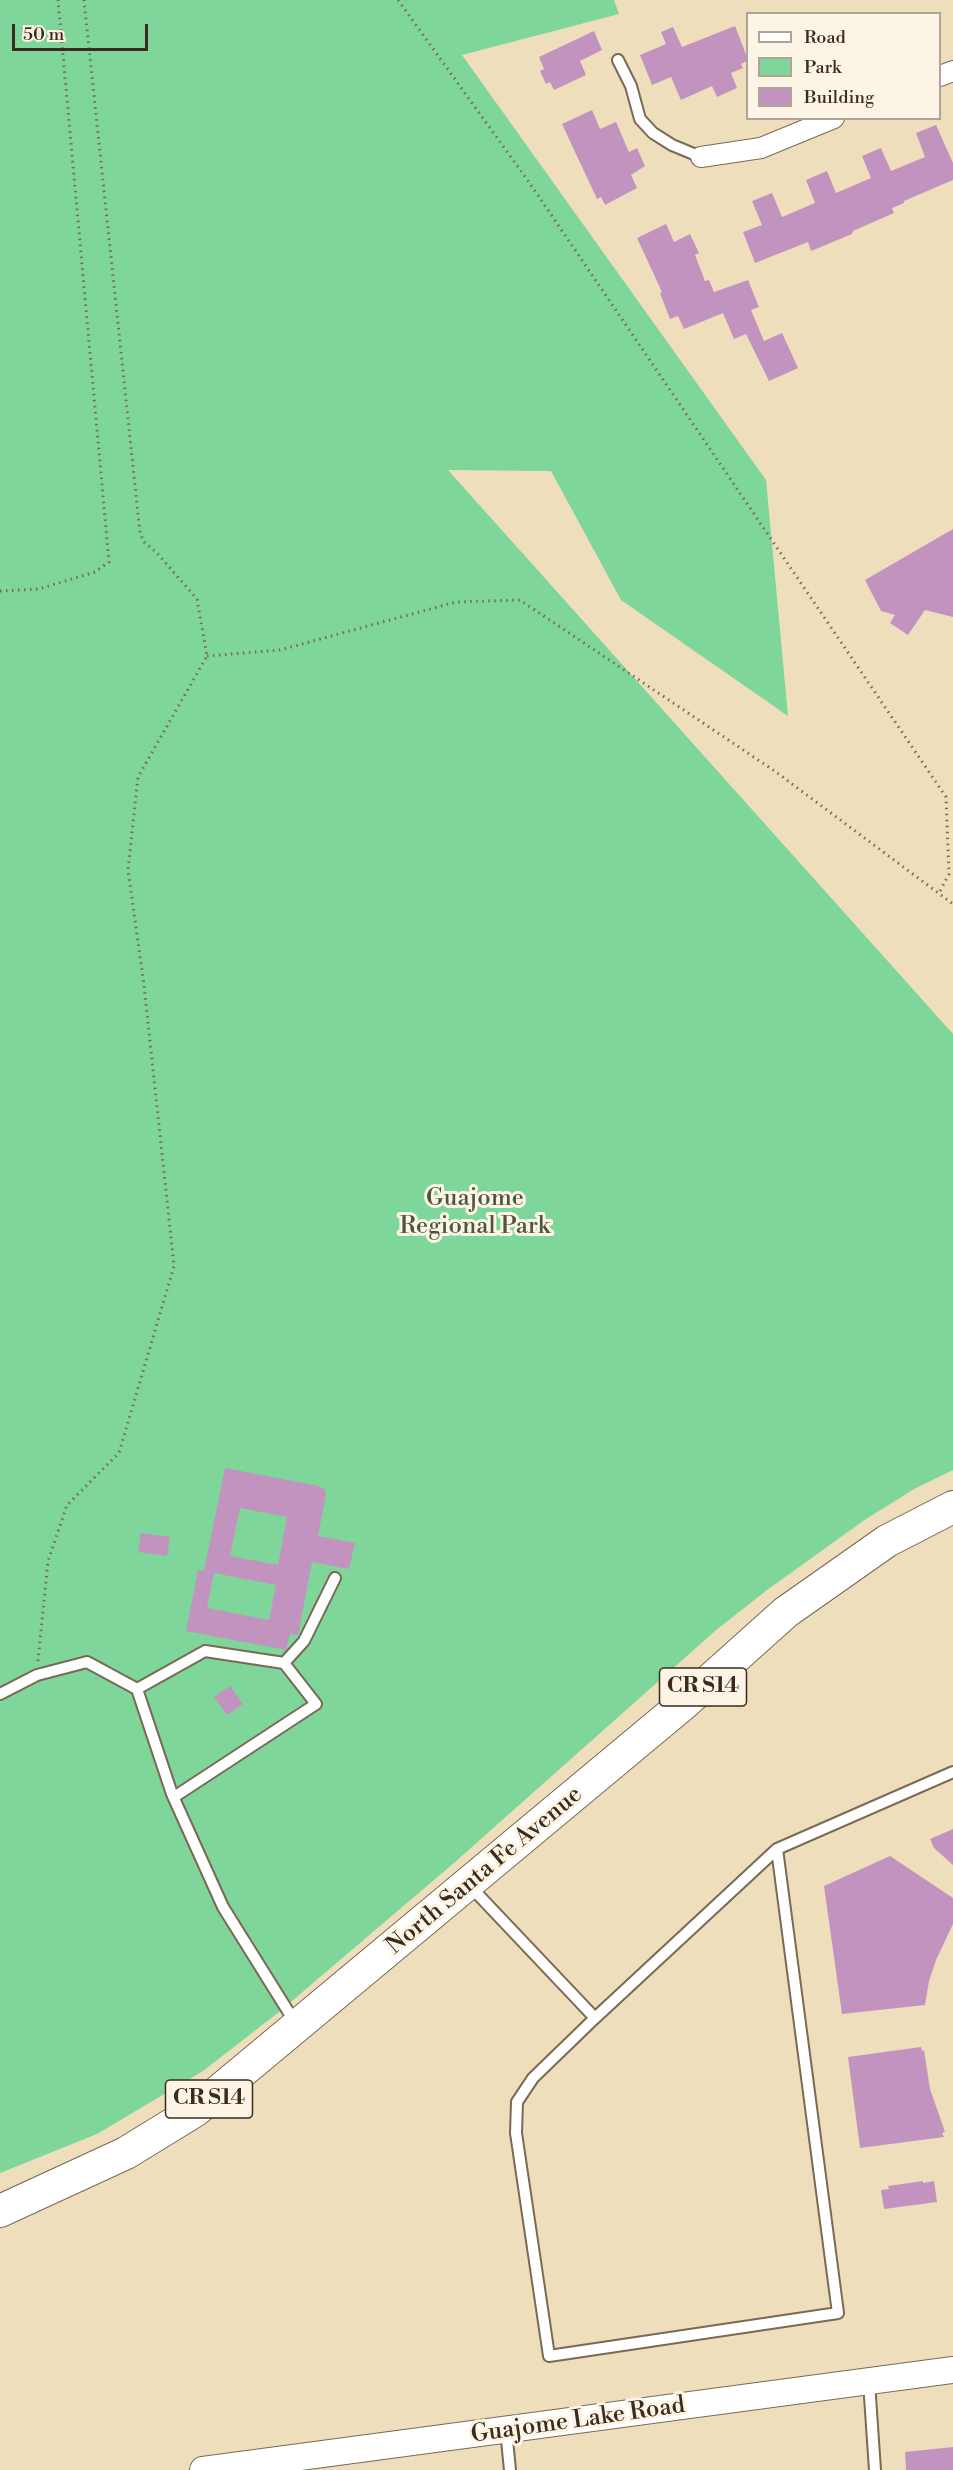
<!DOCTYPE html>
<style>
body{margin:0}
#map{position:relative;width:953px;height:2470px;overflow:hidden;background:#eedebc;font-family:"Libre Bodoni",serif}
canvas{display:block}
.legend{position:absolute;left:746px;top:12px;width:195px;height:108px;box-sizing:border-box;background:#fcf5e5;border:2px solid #afa495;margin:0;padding:8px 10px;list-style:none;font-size:18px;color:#3b2a1e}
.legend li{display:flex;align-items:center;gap:12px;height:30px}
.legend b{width:30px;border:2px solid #afa495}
.scale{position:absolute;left:12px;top:24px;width:136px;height:27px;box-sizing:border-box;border:3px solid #3b2a1e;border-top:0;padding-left:8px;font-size:18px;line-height:21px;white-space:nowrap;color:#3b2a1e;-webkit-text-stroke:4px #fcf5e5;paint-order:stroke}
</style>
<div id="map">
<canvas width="953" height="2470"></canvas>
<ul class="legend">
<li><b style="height:8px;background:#fff"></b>Road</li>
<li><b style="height:16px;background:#7ed69b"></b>Park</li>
<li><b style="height:16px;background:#c393bf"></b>Building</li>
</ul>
<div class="scale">50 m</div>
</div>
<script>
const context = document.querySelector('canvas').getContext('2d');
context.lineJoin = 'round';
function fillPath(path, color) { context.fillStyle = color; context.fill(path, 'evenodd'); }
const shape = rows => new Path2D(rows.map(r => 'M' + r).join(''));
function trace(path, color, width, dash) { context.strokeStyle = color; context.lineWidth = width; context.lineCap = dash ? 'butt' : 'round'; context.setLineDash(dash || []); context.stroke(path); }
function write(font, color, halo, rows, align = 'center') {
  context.font = font + ' "Libre Bodoni",serif'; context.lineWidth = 6; context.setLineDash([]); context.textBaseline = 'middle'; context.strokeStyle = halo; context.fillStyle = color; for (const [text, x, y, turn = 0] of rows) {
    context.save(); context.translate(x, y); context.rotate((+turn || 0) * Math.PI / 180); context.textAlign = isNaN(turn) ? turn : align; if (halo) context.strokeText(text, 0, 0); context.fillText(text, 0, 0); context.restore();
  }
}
fillPath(shape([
 [0,0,614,0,619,14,462,55,766,480,788,716,621,600,551,471,448,470,953,1034,953,1470,914,1489,866,1519,767,1590,715,1631,455,1862,279,2012,203,2071,97,2134,0,2173]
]), '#7ed69b');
fillPath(shape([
 [735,26,747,57,747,61,741,64,743,68,731,73,737,88,717,97,712,86,681,100,671,77,652,85,640,55,666,44,661,32,673,27,682,47],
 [594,31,602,50,580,61,586,75,554,90,550,82,546,84,540,71,544,69,539,57],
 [592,110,600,129,616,122,629,152,637,148,645,166,631,175,637,188,605,205,601,197,597,199,562,124],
 [936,125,953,163,953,180,904,201,904,203,892,208,894,213,853,231,852,234,811,251,808,242,755,263,743,232,762,225,752,201,772,193,782,217,815,203,806,180,827,171,836,193,871,178,862,156,881,148,891,171,925,157,916,133],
 [666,224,674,242,690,234,699,253,695,255,705,281,709,280,714,292,748,280,759,307,751,310,764,341,782,333,798,368,769,381,746,334,734,339,723,313,684,329,678,316,670,319,660,293,662,292,637,238],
 [953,529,953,617,925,610,908,635,890,623,895,615,881,611,865,580],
 [225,1468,319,1486,325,1490,326,1494,318,1536,355,1543,349,1569,312,1562,298,1635,290,1634,286,1650,186,1631,198,1570,204,1571],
 [240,1508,287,1517,278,1565,230,1556],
 [214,1573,276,1585,269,1620,207,1608],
 [141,1533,170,1537,167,1556,138,1552],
 [230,1686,243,1704,227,1715,214,1697],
 [953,1829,953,1865,934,1848,930,1839],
 [890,1856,953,1898,953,1924,936,1960,929,1981,925,2005,842,2014,824,1886],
 [921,2047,922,2051,924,2050,930,2089,945,2132,942,2133,944,2137,860,2148,848,2057],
 [923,2181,923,2183,934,2181,937,2202,884,2209,881,2190,889,2189,888,2186],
 [953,2447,953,2470,906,2470,905,2452]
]), '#c393bf');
const service = shape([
 [618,60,631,86,640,119,653,133,672,145,701,157],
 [284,1663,304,1641,335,1578],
 [137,1689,205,1651,284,1663,316,1704,174,1797],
 [0,1694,37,1675,87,1662,137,1689,172,1794,223,1907,296,2024],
 [777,1849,953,1772],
 [469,1885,595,2018,533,2078,517,2102,516,2133,549,2356,838,2313,777,1849,595,2018],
 [869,2382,875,2470],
 [506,2430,510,2470]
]);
const minor = shape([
 [940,76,953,71],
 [701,157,761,148,834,118]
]);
const tertiary = shape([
 [203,2470,953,2370]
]);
const primary = shape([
 [0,2211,126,2153,196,2110,681,1706,786,1612,887,1541,953,1507]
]);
trace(service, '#7a6955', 14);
trace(minor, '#7a6955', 22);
trace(tertiary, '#7a6955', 28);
trace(primary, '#7a6955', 34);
trace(shape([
 [398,0,531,185,946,797,949,874,939,893],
 [0,591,39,589,95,572,109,562,58,0],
 [207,656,280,650,456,602,520,600,776,772,953,904],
 [38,1661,48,1561,67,1505,119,1453,174,1266,144,985,128,870,138,777,207,656,197,599,157,553,144,542,140,533,84,0]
]), '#7a6955', 3, [1.5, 4.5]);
trace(service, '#fff', 10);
trace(minor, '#fff', 20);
trace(tertiary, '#fff', 26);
trace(primary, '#fff', 32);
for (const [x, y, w] of [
 [703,1687,87],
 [209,2099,87]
]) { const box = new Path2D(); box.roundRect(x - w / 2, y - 19, w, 38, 4.5); context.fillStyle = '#fcf5e5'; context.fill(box); trace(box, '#3b2a1e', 1.5); }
write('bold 22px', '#3b2a1e', null, [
 ["CR S14",703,1687],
 ["CR S14",209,2099]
]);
write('24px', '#4c553d', '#fcf5e5', [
 ["Guajome",475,1199],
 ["Regional Park",475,1227]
]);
write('24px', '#3b2a1e', '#fcf5e5', [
 ["North Santa Fe Avenue",485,1871,-40],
 ["Guajome Lake Road",578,2421,-8]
]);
</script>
